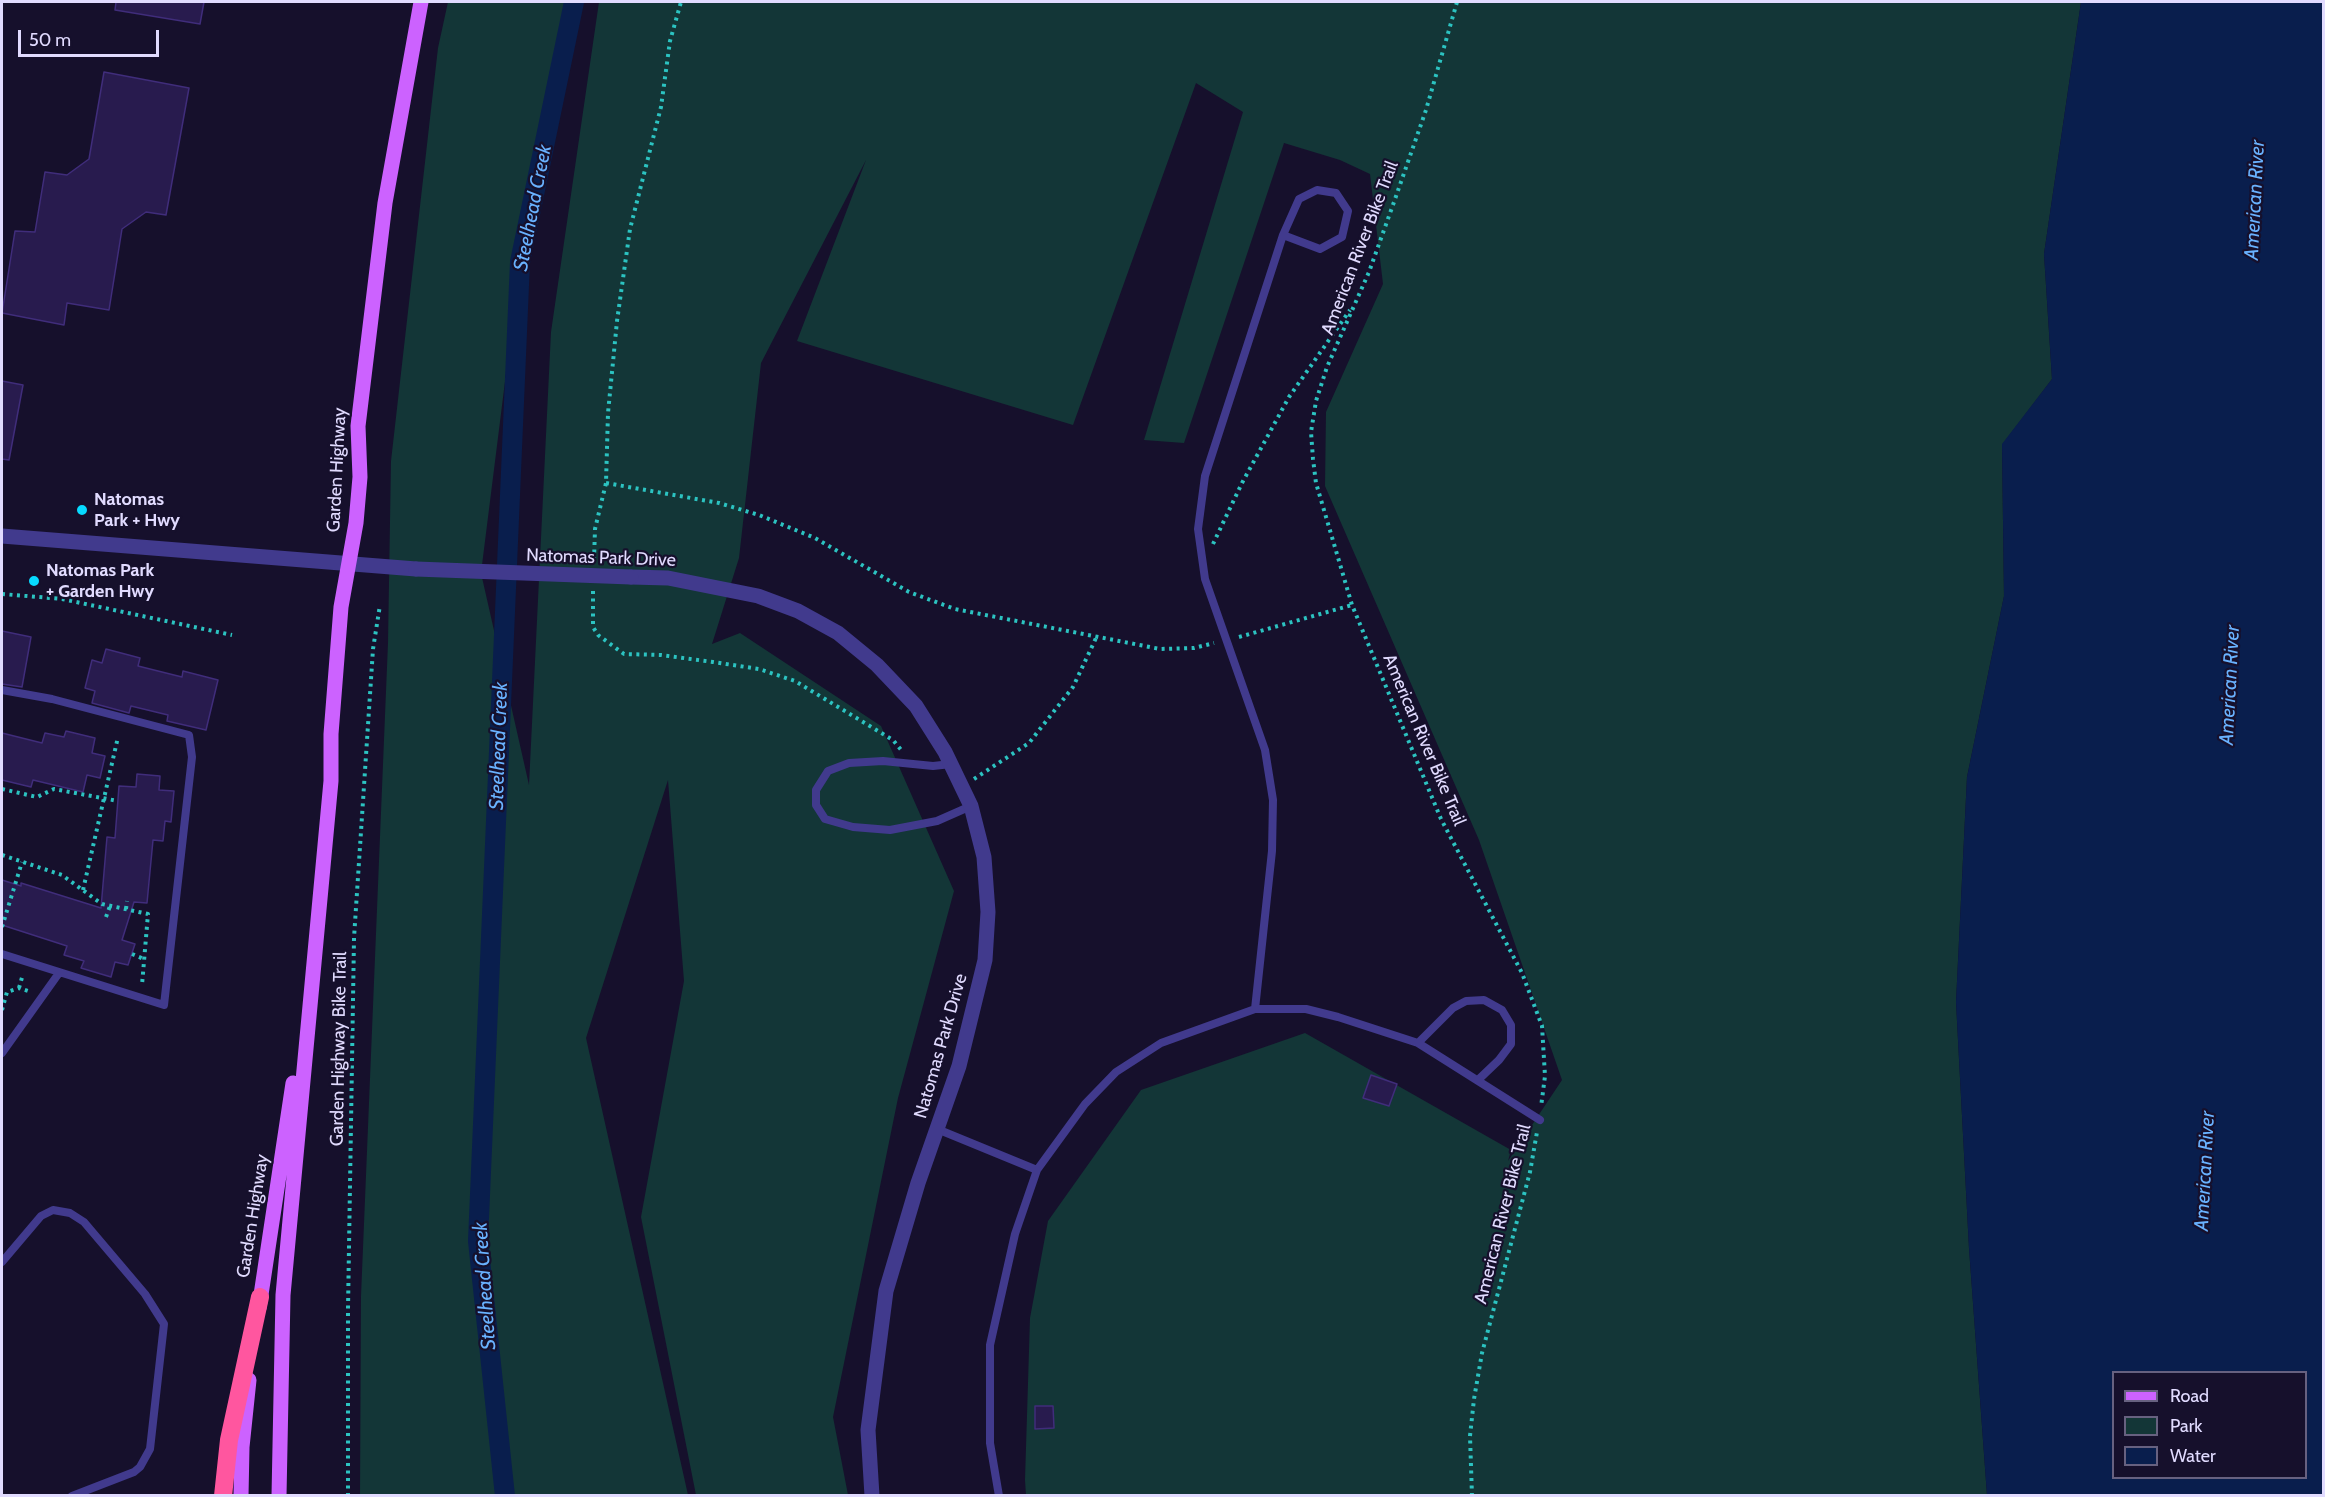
<!DOCTYPE html>
<style>
body{margin:0}
#map{position:relative;width:2325px;height:1497px;overflow:hidden;background:#16102c;font-family:Cabin,sans-serif}
canvas{display:block}
.frame{position:absolute;inset:0;border:3px solid #e1dbff;pointer-events:none}
.legend{position:absolute;left:2112px;top:1371px;width:195px;height:108px;box-sizing:border-box;background:#16102c;border:2px solid #676180;margin:0;padding:8px 10px;list-style:none;font-size:18px;color:#e1dbff}
.legend li{display:flex;align-items:center;gap:12px;height:30px}
.legend b{width:30px;border:2px solid #676180}
.scale{position:absolute;left:18px;top:30px;width:141px;height:27px;box-sizing:border-box;border:3px solid #e1dbff;border-top:0;padding-left:8px;font-size:18px;line-height:21px;white-space:nowrap;color:#e1dbff;-webkit-text-stroke:4px #16102c;paint-order:stroke}
</style>
<div id="map">
<canvas width="2325" height="1497"></canvas>
<div class="frame"></div>
<ul class="legend">
<li><b style="height:8px;background:#cc62ff"></b>Road</li>
<li><b style="height:16px;background:#133637"></b>Park</li>
<li><b style="height:16px;background:#091e4d"></b>Water</li>
</ul>
<div class="scale">50 m</div>
</div>
<script>
const context = document.querySelector('canvas').getContext('2d');
context.lineJoin = 'round';
function fillPath(path, color) { context.fillStyle = color; context.fill(path, 'evenodd'); }
const shape = rows => new Path2D(rows.map(r => 'M' + r).join(''));
function trace(path, color, width, dash) { context.strokeStyle = color; context.lineWidth = width; context.lineCap = dash ? 'butt' : 'round'; context.setLineDash(dash || []); context.stroke(path); }
function write(font, color, halo, rows, align = 'center') {
  context.font = font + ' Cabin,sans-serif'; context.lineWidth = 4.5; context.setLineDash([]); context.textBaseline = 'middle'; context.strokeStyle = halo; context.fillStyle = color; for (const [text, x, y, turn = 0] of rows) {
    context.save(); context.translate(x, y); context.rotate((+turn || 0) * Math.PI / 180); context.textAlign = isNaN(turn) ? turn : align; if (halo) context.strokeText(text, 0, 0); context.fillText(text, 0, 0); context.restore();
  }
}
fillPath(shape([
 [448,2,572,2,520,262,481,573,529,785,551,332,599,2,2081,2,2044,254,2052,379,2002,445,2004,596,1967,777,1956,1002,1969,1248,1987,1495,1026,1495,1025,1480,1030,1318,1048,1221,1141,1090,1305,1033,1511,1150,1508,1161,1562,1080,1479,840,1325,486,1326,412,1383,284,1370,174,1340,160,1284,143,1184,443,1144,440,1243,112,1196,83,1073,425,797,341,866,160,761,363,739,558,712,644,740,633,881,726,954,891,898,1098,833,1417,848,1495,696,1495,641,1217,684,981,668,780,586,1038,688,1495,360,1496,361,1296,388,643,391,461,438,48]
]), '#133637');
fillPath(shape([
 [2081,2,2323,2,2323,1495,1987,1495,1969,1248,1956,1002,1967,777,2004,596,2002,444,2052,379,2044,254],
 [2114,1372,2306,1372,2306,1478,2114,1478]
]), '#091e4d');
trace(shape([
 [505,1496,478,1241,520,262,574,2]
]), '#091e4d', 20);
const building = shape([
 [116,2,204,2,200,24,115,10,116,2],
 [104,72,189,88,166,215,146,212,122,229,109,310,67,303,64,325,2,313,15,231,35,232,45,172,67,175,89,159,104,72],
 [2,381,23,385,9,460,2,459,2,381],
 [2,631,31,637,22,687,2,684,2,631],
 [106,649,140,658,138,666,182,677,183,671,218,680,206,730,167,721,168,715,131,706,129,713,92,703,95,691,85,688,92,660,102,663,106,649],
 [66,731,95,738,92,753,105,756,100,778,87,775,83,792,33,780,31,787,2,780,2,733,42,743,45,733,64,737,66,731],
 [137,774,160,776,159,790,174,791,171,822,165,821,163,841,153,840,147,903,134,902,122,940,135,944,128,965,115,962,111,977,81,968,84,961,64,955,67,946,2,925,2,880,21,886,21,883,101,908,107,837,115,838,119,786,136,787,137,774],
 [1371,1075,1397,1084,1389,1106,1363,1098,1371,1075],
 [1035,1406,1053,1406,1054,1428,1035,1429,1035,1406]
]);
fillPath(building, '#281b4e');
trace(building, '#402d7b', 1.5);
trace(shape([
 [1457,2,1426,110,1394,202,1369,272,1327,367,1316,401,1311,432,1313,459,1316,483,1352,605,1441,819,1522,973,1542,1026,1545,1076,1541,1107],
 [606,483,719,503,759,515,815,538,909,592,955,609,1160,649,1194,648,1214,643],
 [1213,544,1242,483,1289,397,1350,310],
 [594,560,595,529,606,483,608,413,617,321,630,229,661,107,670,41,681,2],
 [593,591,593,627,598,635,624,654,661,655,713,662,759,669,795,681,893,740,902,751],
 [2,594,62,599,232,635],
 [1239,637,1352,605],
 [974,779,1029,743,1073,687,1096,638],
 [2,789,37,797,54,789,118,801],
 [2,855,62,875,102,904,148,914,142,985],
 [83,890,118,737],
 [126,909,127,901],
 [106,917,110,906],
 [2,927,22,862],
 [132,954,144,959],
 [19,988,23,974],
 [2,1010,7,992,19,988,31,992],
 [348,1496,348,1309,354,938,373,649,380,605],
 [1472,1496,1470,1436,1474,1399,1482,1353,1530,1172,1537,1132]
]), '#2cc3c1', 4, [3, 4.5]);
trace(shape([
 [2,690,52,699,189,735,192,757,164,1005,2,954],
 [951,764,933,766,883,761,849,763,828,771,816,790,816,805,825,819,853,827,890,830,937,821,971,806],
 [1255,1009,1272,851,1273,800,1265,750,1205,579,1198,529,1205,476,1283,235,1299,199,1317,190,1336,193,1348,211,1342,237,1320,249,1283,235],
 [1418,1043,1453,1008,1466,1001,1484,1000,1502,1010,1511,1025,1511,1044,1499,1060,1478,1080],
 [2,1053,59,973],
 [937,1129,1037,1170],
 [2,1262,41,1216,53,1210,70,1213,84,1222,145,1294,164,1324,150,1449,140,1467,134,1472,72,1496],
 [999,1496,990,1443,990,1345,1015,1234,1037,1170,1085,1104,1116,1072,1161,1043,1255,1009,1306,1009,1338,1017,1418,1043,1540,1120]
]), '#413a8d', 8);
trace(shape([
 [2,536,416,569],
 [631,577,668,578,758,596,798,611,838,633,877,665,916,706,945,752,971,806,984,857,988,912,985,960,959,1066,918,1183,886,1291,868,1430,872,1496]
]), '#413a8d', 15);
trace(shape([
 [259,1308,293,1083],
 [241,1496,242,1447,249,1380],
 [279,1496,283,1295,331,781,331,734,341,607,356,523,360,477,358,426,385,203,421,2]
]), '#cc62ff', 15);
trace(shape([
 [223,1496,229,1440,260,1297]
]), '#ff569f', 18);
trace(shape([
 [416,569,631,577]
]), '#413a8d', 15);
for (const [x, y, r, color] of [
 [82,510,6,"#07daff"],
 [34,581,6,"#07daff"]
]) { const dot = new Path2D(); dot.arc(x, y, r, 0, 2 * Math.PI); context.fillStyle = color; context.fill(dot); trace(dot, '#16102c', 2); }
write('18px', '#e1dbff', '#16102c', [
 ["American River Bike Trail",1360,248,-69],
 ["Garden Highway",337,470,-87],
 ["Natomas Park Drive",601,558,2],
 ["American River Bike Trail",1424,740,67],
 ["Natomas Park Drive",941,1046,-74],
 ["Garden Highway Bike Trail",339,1049,-89],
 ["American River Bike Trail",1503,1214,-76],
 ["Garden Highway",253,1216,-81]
]);
write('bold 18px', '#e1dbff', '#16102c', [
 ["Natomas",94,500],
 ["Park + Hwy",94,521],
 ["Natomas Park",46,571],
 ["+ Garden Hwy",46,592]
], 'left');
write('italic 20px', '#69b2ff', '#16102c', [
 ["American River",2255,200,-87],
 ["Steelhead Creek",533,208,-79],
 ["American River",2230,685,-87],
 ["Steelhead Creek",499,746,-88],
 ["American River",2205,1171,-87],
 ["Steelhead Creek",485,1286,-94]
]);
</script>
